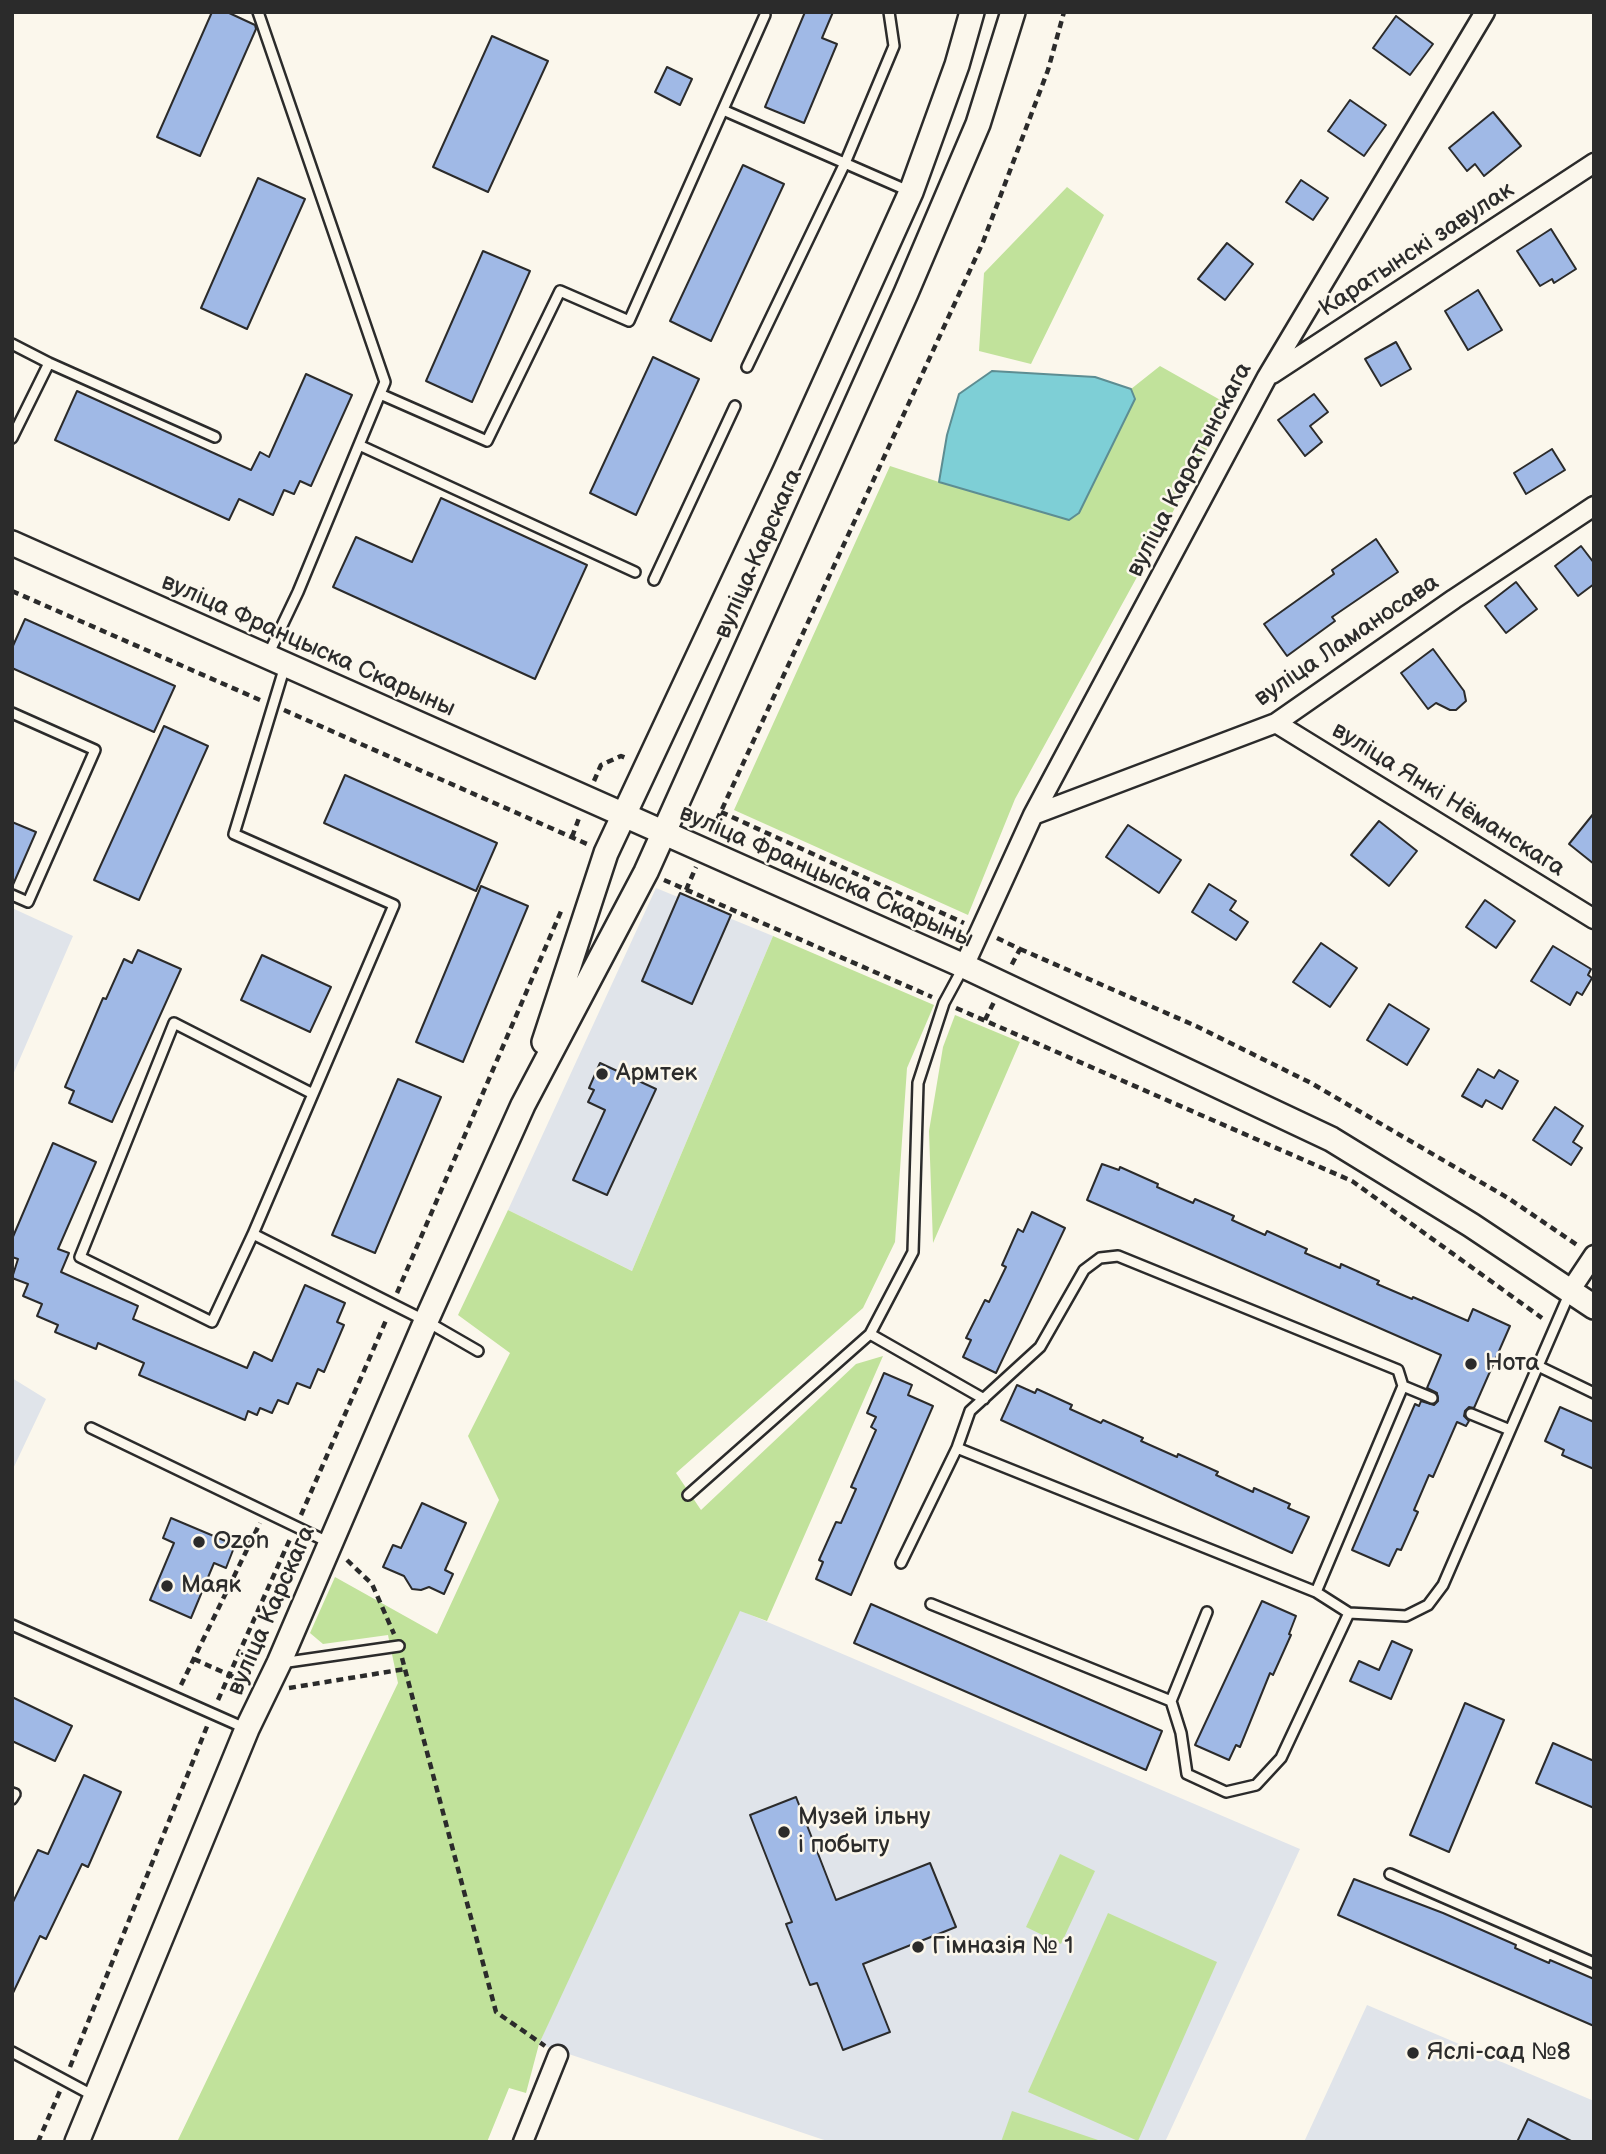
<!DOCTYPE html>
<meta charset="utf-8">
<style>
body{margin:0}
#map{position:relative;width:1606px;height:2154px;overflow:hidden;background:#fbf7ec;font-family:"Balsamiq Sans",sans-serif}
canvas{display:block}
.frame{position:absolute;inset:0;border:14px solid #2b2b2b;pointer-events:none}
</style>
<div id="map">
<canvas width="1606" height="2154"></canvas>
<div class="frame"></div>
</div>
<script>
const context = document.querySelector('canvas').getContext('2d');
context.lineJoin = 'round';
function fillPath(path, color) { context.fillStyle = color; context.fill(path, 'evenodd'); }
const shape = rows => new Path2D(rows.map(r => 'M' + r).join(''));
function trace(path, color, width, dash) { context.strokeStyle = color; context.lineWidth = width; context.lineCap = dash ? 'butt' : 'round'; context.setLineDash(dash || []); context.stroke(path); }
function write(font, color, halo, rows, align = 'center') {
  context.font = font + ' "Balsamiq Sans",sans-serif'; context.lineWidth = 5; context.setLineDash([]); context.textBaseline = 'middle'; context.strokeStyle = halo; context.fillStyle = color; for (const [text, x, y, turn = 0] of rows) {
    context.save(); context.translate(x, y); context.rotate((+turn || 0) * Math.PI / 180); context.textAlign = isNaN(turn) ? turn : align; if (halo) context.strokeText(text, 0, 0); context.fillText(text, 0, 0); context.restore();
  }
}
fillPath(shape([
 [656,888,773,936,632,1271,508,1210],
 [12,908,73,936,12,1077],
 [12,1378,46,1399,12,1471],
 [730,1606,1300,1849,1165,2142,830,2142,539,2044],
 [1367,2005,1594,2101,1594,2142,1304,2142]
]), '#e0e4ea');
fillPath(shape([
 [1067,187,1104,215,1031,364,979,351,984,273],
 [1160,366,1231,406,1015,799,968,915,734,810,890,466,939,482,1069,520,1079,513,1135,399,1131,389],
 [773,936,934,1005,907,1068,895,1242,863,1308,676,1473,701,1510,856,1364,883,1356,767,1621,740,1611,539,2044,526,2093,509,2088,487,2142,177,2142,398,1683,388,1635,323,1644,310,1633,335,1577,437,1634,499,1500,468,1436,510,1353,458,1315,508,1210,632,1271],
 [955,1015,1020,1042,933,1243,929,1131,943,1047],
 [1060,1854,1095,1871,1061,1944,1026,1927],
 [1108,1913,1217,1962,1138,2141,1028,2092],
 [1012,2111,1104,2142,1001,2142]
]), '#c1e29b');
const water = shape([
 [992,371,1095,377,1131,389,1135,399,1079,513,1069,520,939,482,947,435,959,394,992,371]
]);
fillPath(water, '#7ecfd6');
trace(water, '#5d8d92', 2);
const building = shape([
 [212,12,227,12,255,25,256,29,200,156,157,137,212,12],
 [805,12,833,12,822,38,837,44,804,123,765,107,805,12],
 [1396,16,1433,44,1410,75,1373,48,1396,16],
 [492,36,548,61,488,192,433,167,492,36],
 [667,67,692,79,680,105,655,92,667,67],
 [1350,100,1386,125,1364,156,1328,131,1350,100],
 [1493,112,1521,146,1484,176,1475,164,1467,171,1449,148,1493,112],
 [743,165,784,184,711,341,670,321,743,165],
 [258,178,305,199,247,329,201,308,258,178],
 [1301,180,1328,198,1313,220,1286,202,1301,180],
 [1551,229,1576,269,1554,283,1552,279,1540,286,1517,251,1551,229],
 [1227,243,1253,264,1225,300,1198,279,1227,243],
 [483,251,530,271,472,402,426,381,483,251],
 [1478,290,1502,330,1468,350,1445,311,1478,290],
 [1396,342,1411,369,1381,386,1365,359,1396,342],
 [653,357,699,379,636,515,590,493,653,357],
 [306,374,352,395,311,486,300,481,294,494,284,490,273,515,239,499,229,520,55,440,77,391,251,470,260,452,269,457,306,374],
 [1314,394,1328,412,1310,426,1322,442,1305,456,1278,420,1314,394],
 [1552,449,1565,470,1526,494,1514,473,1552,449],
 [441,498,587,565,535,679,333,587,356,537,412,562,441,498],
 [1376,539,1398,572,1332,617,1335,621,1287,656,1264,624,1334,574,1332,570,1376,539],
 [1581,546,1594,563,1594,584,1578,596,1555,566,1581,546],
 [1516,582,1537,609,1506,633,1485,606,1516,582],
 [25,619,175,686,154,732,12,668,12,648,25,619],
 [1433,649,1464,691,1466,701,1456,710,1450,710,1436,703,1428,709,1401,673,1433,649],
 [164,726,208,746,139,900,94,880,164,726],
 [345,775,497,843,476,891,324,823,345,775],
 [1594,813,1594,864,1569,844,1594,813],
 [1379,821,1417,851,1389,886,1351,855,1379,821],
 [12,822,36,832,12,887,12,822],
 [1128,825,1181,860,1159,893,1106,857,1128,825],
 [1209,884,1236,901,1230,910,1248,922,1236,940,1192,912,1209,884],
 [481,886,528,906,463,1062,416,1042,481,886],
 [680,893,731,915,692,1004,642,981,680,893],
 [1485,900,1515,921,1496,948,1466,927,1485,900],
 [1321,943,1357,968,1330,1007,1293,982,1321,943],
 [1553,946,1591,969,1588,975,1592,978,1582,995,1577,992,1570,1005,1531,981,1553,946],
 [138,950,181,969,112,1122,69,1103,74,1091,65,1087,103,998,106,999,124,959,132,963,138,950],
 [262,955,331,987,310,1032,241,1000,262,955],
 [1389,1004,1429,1029,1407,1065,1367,1040,1389,1004],
 [600,1063,656,1089,607,1195,573,1180,605,1110,588,1102,594,1090,589,1088,600,1063],
 [1478,1069,1494,1078,1499,1070,1518,1081,1502,1109,1486,1100,1482,1107,1462,1096,1478,1069],
 [398,1079,441,1097,375,1253,332,1235,398,1079],
 [1555,1107,1583,1126,1573,1142,1582,1148,1571,1165,1533,1140,1555,1107],
 [53,1143,96,1162,58,1249,69,1253,61,1272,138,1306,133,1319,247,1368,254,1352,272,1361,305,1285,345,1303,337,1322,344,1325,324,1372,318,1369,310,1388,297,1383,288,1404,278,1400,272,1413,260,1408,257,1415,248,1411,245,1420,139,1375,144,1363,98,1343,96,1349,55,1332,58,1325,37,1316,42,1304,23,1296,28,1284,12,1278,18,1259,12,1257,12,1239,53,1143],
 [1102,1164,1119,1170,1120,1167,1158,1184,1157,1187,1193,1203,1195,1199,1234,1216,1232,1220,1265,1235,1267,1231,1307,1249,1305,1253,1340,1268,1341,1264,1379,1281,1377,1284,1412,1299,1413,1297,1468,1321,1473,1309,1510,1326,1474,1408,1469,1407,1465,1411,1464,1416,1469,1421,1466,1426,1457,1422,1433,1477,1429,1475,1414,1510,1418,1512,1401,1550,1397,1549,1389,1566,1352,1550,1415,1404,1419,1406,1421,1401,1434,1405,1438,1401,1437,1393,1427,1388,1441,1355,1087,1200,1102,1164],
 [1032,1212,1065,1228,996,1373,963,1357,971,1340,966,1338,985,1300,989,1302,1006,1267,1002,1265,1018,1229,1023,1232,1032,1212],
 [884,1373,912,1385,908,1395,933,1406,851,1595,816,1579,823,1562,819,1560,836,1522,841,1523,856,1489,851,1487,876,1430,871,1427,876,1417,867,1413,884,1373],
 [1017,1385,1035,1393,1037,1389,1072,1405,1070,1409,1101,1423,1103,1420,1143,1438,1141,1441,1177,1457,1178,1454,1218,1472,1216,1475,1253,1492,1254,1488,1290,1504,1288,1508,1309,1517,1292,1553,1001,1420,1017,1385],
 [1560,1407,1594,1422,1594,1469,1562,1455,1564,1450,1545,1441,1560,1407],
 [422,1503,466,1523,445,1570,453,1574,444,1594,429,1587,421,1590,412,1589,404,1576,383,1567,393,1545,401,1548,422,1503],
 [171,1518,235,1545,226,1568,214,1563,191,1618,150,1600,174,1543,163,1538,171,1518],
 [1262,1601,1296,1616,1289,1634,1291,1635,1273,1675,1270,1673,1240,1747,1236,1745,1229,1760,1195,1745,1262,1601],
 [871,1604,1162,1731,1146,1770,854,1643,871,1604],
 [1392,1641,1412,1650,1391,1699,1350,1681,1359,1661,1379,1670,1392,1641],
 [12,1697,72,1726,55,1761,12,1741,12,1697],
 [1465,1703,1504,1720,1449,1852,1410,1835,1465,1703],
 [1553,1743,1594,1761,1594,1808,1536,1783,1553,1743],
 [84,1775,121,1792,88,1867,82,1864,46,1939,40,1936,12,1995,12,1904,38,1850,48,1854,84,1775],
 [796,1797,836,1900,930,1863,956,1927,863,1964,890,2032,843,2050,817,1983,810,1985,786,1924,792,1922,750,1815,796,1797],
 [1354,1879,1443,1913,1516,1945,1515,1948,1549,1963,1550,1960,1594,1979,1594,2026,1338,1915,1354,1879],
 [1528,2119,1573,2142,1517,2142,1528,2119]
]);
fillPath(building, '#a0b9e6');
trace(building, '#2b2b2b', 2);
const service = shape([
 [258,12,385,382,298,592,268,655],
 [723,110,911,192],
 [12,344,49,363,215,437],
 [747,367,845,163,894,46,889,12],
 [380,394,487,441,560,291,629,321,765,15],
 [12,438,49,363],
 [359,445,635,572],
 [654,580,735,406],
 [285,666,234,834,394,905,313,1094],
 [12,713,95,750,28,902,12,895],
 [253,1234,212,1322,80,1257,174,1023,313,1094,253,1234,426,1321,478,1351],
 [870,1334,984,1399],
 [1538,1366,1594,1393],
 [1403,1386,1432,1398],
 [1471,1414,1510,1430],
 [91,1428,330,1543],
 [957,1448,970,1411,1040,1347,1084,1270,1100,1258,1118,1256,1398,1370,1403,1386,1316,1592],
 [688,1495,870,1334,913,1252,918,1083,944,1003,964,966],
 [901,1563,957,1448,1316,1592,1349,1613,1406,1616,1428,1605,1443,1585,1570,1292],
 [931,1604,1171,1701,1207,1612],
 [12,1625,247,1729],
 [281,1663,399,1646],
 [1171,1701,1181,1733,1187,1774,1226,1792,1256,1785,1281,1758,1349,1613],
 [12,1793,15,1794,12,1799],
 [1390,1874,1594,1963],
 [12,2052,94,2096]
]);
const minor = shape([
 [1272,374,1594,163],
 [1276,723,1594,919],
 [1033,815,1276,723,1454,599,1594,506],
 [964,966,1033,815,1267,377,1485,12],
 [1570,1291,1594,1255],
 [523,2142,558,2055]
]);
const tertiary = shape([
 [12,543,964,966,1331,1139,1471,1225,1594,1307],
 [544,1042,606,853,785,471,911,192,957,65,972,12],
 [77,2142,247,1729,279,1663,426,1321,523,1105,646,872,906,293,978,124,1013,12]
]);
trace(service, '#2b2b2b', 14);
trace(minor, '#2b2b2b', 23);
trace(tertiary, '#2b2b2b', 28);
trace(shape([
 [12,591,260,700],
 [284,710,587,844],
 [594,781,601,765,621,756,628,759],
 [721,812,964,923],
 [712,831,983,242,1048,70,1064,12],
 [572,837,579,818],
 [664,880,932,997],
 [686,890,696,867],
 [997,938,1020,949,1011,966],
 [1020,949,1196,1026,1311,1083,1508,1198,1580,1247],
 [956,1008,1352,1181,1542,1318],
 [985,1020,994,1002],
 [397,1293,562,909],
 [301,1515,387,1318],
 [347,1560,372,1584,394,1634],
 [402,1658,496,2012,545,2046],
 [194,1659,247,1683],
 [181,1685,260,1523],
 [289,1688,405,1669],
 [218,1700,290,1539],
 [70,2067,208,1724],
 [38,2142,60,2091]
]), '#2b2b2b', 4.5, [7, 5]);
trace(service, '#fbf7ec', 9);
trace(minor, '#fbf7ec', 18);
trace(tertiary, '#fbf7ec', 23);
for (const [x, y, r, color] of [
 [602,1074,7,"#2b2b2b"],
 [1471,1364,7,"#2b2b2b"],
 [199,1542,7,"#2b2b2b"],
 [167,1586,7,"#2b2b2b"],
 [784,1832,7,"#2b2b2b"],
 [918,1947,7,"#2b2b2b"],
 [1413,2053,7,"#2b2b2b"]
]) { const dot = new Path2D(); dot.arc(x, y, r, 0, 2 * Math.PI); context.fillStyle = color; context.fill(dot); trace(dot, '#fbf7ec', 2.5); }
write('24px', '#2b2b2b', '#fbf7ec', [
 ["Каратынскі завулак",1417,250,-33],
 ["вуліца Каратынскага",1190,470,-62],
 ["вуліца Карскага",759,554,-66],
 ["вуліца Ламаносава",1347,641,-34],
 ["вуліца Францыска Скарыны",308,646,24],
 ["вуліца Янкі Нёманскага",1448,800,32],
 ["вуліца Францыска Скарыны",826,877,24],
 ["вуліца Карскага",272,1611,-66]
]);
write('24px', '#2b2b2b', '#fbf7ec', [
 ["Армтек",616,1074],
 ["Нота",1485,1364],
 ["Ozon",213,1542],
 ["Маяк",181,1586],
 ["Музей ільну",798,1818],
 ["і побыту",798,1846],
 ["Гімназія № 1",932,1947],
 ["Яслі-сад №8",1427,2053]
], 'left');
</script>
